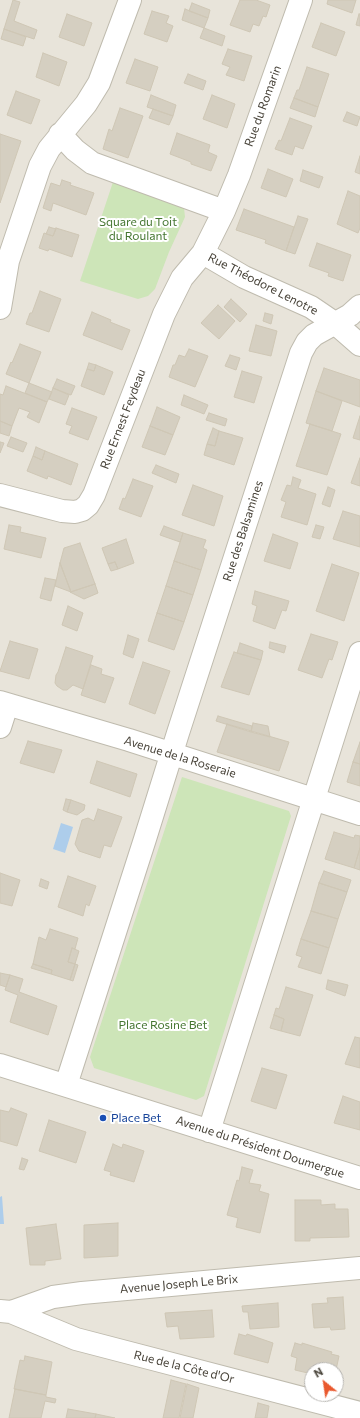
<!DOCTYPE html>
<meta charset="utf-8">
<style>
body{margin:0}
#map{position:relative;width:360px;height:1418px;overflow:hidden;background:#f4f2eb;font-family:Commissioner,sans-serif}
canvas{display:block}
.north{position:absolute;left:304px;top:1362px;width:40px;height:40px;box-sizing:border-box;background:#fff;border:1px solid #b6b4b0;border-radius:50%;rotate:330deg;font-size:11px;font-weight:700;line-height:16px;text-align:center;color:#484339}
.north::after{content:'';display:block;margin:auto;width:14px;height:18px;background:#e9592e;clip-path:polygon(50% 0,100% 100%,50% 72%,0 100%)}
</style>
<div id="map">
<canvas width="360" height="1418"></canvas>
<div class="north">N</div>
</div>
<script>
const context = document.querySelector('canvas').getContext('2d');
context.lineJoin = 'round';
function fillPath(path, color) { context.fillStyle = color; context.fill(path, 'evenodd'); }
const shape = rows => new Path2D(rows.map(r => 'M' + r).join(''));
function trace(path, color, width, dash) { context.strokeStyle = color; context.lineWidth = width; context.lineCap = dash ? 'butt' : 'round'; context.setLineDash(dash || []); context.stroke(path); }
function write(font, color, halo, rows, align = 'center') {
  context.font = font + ' Commissioner,sans-serif'; context.lineWidth = 4; context.setLineDash([]); context.textBaseline = 'middle'; context.strokeStyle = halo; context.fillStyle = color; for (const [text, x, y, turn = 0] of rows) {
    context.save(); context.translate(x, y); context.rotate((+turn || 0) * Math.PI / 180); context.textAlign = isNaN(turn) ? turn : align; if (halo) context.strokeText(text, 0, 0); context.fillText(text, 0, 0); context.restore();
  }
}
fillPath(shape([
 [0,0,360,0,360,1418,0,1418],
 [312,1370,336,1370,336,1394,312,1394]
]), '#e8e4da');
fillPath(shape([
 [114,179,184,208,185,217,169,252,155,289,148,296,138,299,80,281],
 [182,777,289,811,291,816,204,1096,196,1100,94,1068,90,1057]
]), '#cde5b8');
fillPath(shape([
 [61,823,73,827,65,853,53,849],
 [2,1196,4,1224,0,1224,0,1197]
]), '#adcdeb');
const building = shape([
 [13,0,20,2,14,21,37,30,34,39,4,29,13,0],
 [240,0,256,0,270,5,266,17,263,16,259,26,253,24,250,32,230,25,240,0],
 [328,0,356,0,352,13,327,4,328,0],
 [192,3,210,10,208,18,189,11,192,3],
 [185,9,208,18,204,28,182,20,185,9],
 [152,11,169,16,166,23,173,26,167,42,144,34,152,11],
 [67,14,92,23,84,46,59,37,67,14],
 [359,14,360,14,360,26,356,25,359,14],
 [321,23,345,32,336,56,312,47,321,23],
 [204,28,225,36,222,46,200,38,204,28],
 [4,29,26,37,23,46,1,39,4,29],
 [228,49,252,56,244,81,226,75,230,67,222,64,228,49],
 [43,53,67,62,59,86,36,77,43,53],
 [135,59,158,67,150,91,126,83,135,59],
 [307,67,329,74,318,107,294,98,297,90,299,90,307,67],
 [188,74,206,81,203,90,184,83,188,74],
 [16,91,40,100,31,124,7,115,16,91],
 [151,95,176,105,173,116,147,107,151,95],
 [212,95,235,104,227,128,203,119,212,95],
 [294,98,318,107,315,117,290,108,294,98],
 [120,108,143,116,128,158,103,149,109,129,112,131,120,108],
 [153,109,173,116,169,125,149,118,153,109],
 [347,112,360,117,357,126,343,121,347,112],
 [290,118,312,126,303,149,295,146,292,155,275,149,279,140,281,141,290,118],
 [177,133,210,145,208,152,217,156,211,171,191,164,191,162,170,154,177,133],
 [0,134,21,141,0,203,0,134],
 [360,156,360,174,355,172,360,156],
 [268,169,293,179,286,197,261,188,268,169],
 [303,170,323,177,319,188,300,181,303,170],
 [62,180,71,183,70,185,94,193,86,215,53,203,51,211,43,208,51,183,60,186,62,180],
 [348,191,360,196,360,228,358,233,337,224,348,191],
 [244,209,294,227,286,251,265,243,266,240,236,230,244,209],
 [298,216,308,219,295,254,286,251,298,216],
 [49,227,56,229,53,236,46,234,49,227],
 [56,228,79,235,72,257,49,249,48,251,39,248,44,233,53,236,56,228],
 [317,243,351,255,343,281,328,276,329,273,309,266,317,243],
 [40,291,61,299,49,332,26,324,30,313,32,313,40,291],
 [231,299,247,314,240,322,224,307,231,299],
 [218,305,235,321,219,339,201,323,218,305],
 [92,312,111,320,110,322,130,330,122,350,83,335,92,312],
 [265,313,273,315,271,324,263,321,265,313],
 [256,325,277,331,271,356,249,351,256,325],
 [20,344,41,352,29,383,6,374,11,362,12,363,20,344],
 [189,349,208,356,195,387,169,377,173,365,175,365,179,355,185,357,189,349],
 [230,355,240,358,236,370,225,366,230,355],
 [89,363,96,365,94,371,87,369,89,363],
 [96,365,113,372,104,395,81,386,87,369,94,371,96,365],
 [324,368,360,380,360,407,316,391,324,368],
 [242,371,262,377,254,403,234,397,242,371],
 [57,379,75,386,71,395,53,388,57,379],
 [29,383,52,392,47,402,25,393,29,383],
 [6,386,47,402,39,423,27,417,30,412,19,408,12,426,0,421,0,394,3,395,6,386],
 [53,388,69,395,65,405,49,399,53,388],
 [316,391,342,401,332,431,306,423,316,391],
 [184,395,208,405,204,414,181,405,184,395],
 [157,407,180,417,173,435,150,426,157,407],
 [72,408,97,417,88,440,69,433,72,426,66,424,72,408],
 [209,413,227,419,225,426,206,420,209,413],
 [360,416,360,440,353,438,360,416],
 [0,421,12,426,9,436,0,433,0,421],
 [310,424,341,434,327,475,296,466,310,424],
 [150,426,173,435,165,455,142,447,150,426],
 [213,428,219,431,215,446,207,444,213,428],
 [219,431,243,438,234,465,204,455,207,444,215,446,219,431],
 [11,437,27,443,23,452,7,446,11,437],
 [0,442,4,443,0,453,0,442],
 [36,447,45,451,42,460,33,456,36,447],
 [45,451,78,464,71,485,48,476,47,479,27,471,33,456,42,460,45,451],
 [360,458,360,486,351,483,360,458],
 [156,465,179,474,176,483,152,473,156,465],
 [293,477,301,480,298,488,316,494,307,525,281,517,286,502,281,500,287,485,291,486,293,477],
 [133,479,153,486,141,517,119,509,123,498,125,499,133,479],
 [193,485,223,496,214,526,182,515,193,485],
 [328,487,335,490,330,507,322,504,328,487],
 [343,511,360,516,360,547,333,539,343,511],
 [9,525,21,527,20,532,46,538,41,558,4,549,9,525],
 [316,525,324,527,320,539,312,537,316,525],
 [164,526,183,533,180,542,160,535,164,526],
 [183,533,206,540,203,548,207,550,201,570,174,561,183,533],
 [273,534,298,543,290,569,264,561,273,534],
 [126,539,134,563,118,569,115,562,108,564,102,548,126,539],
 [80,543,95,584,71,592,60,563,64,548,80,543],
 [174,561,201,570,193,595,166,586,174,561],
 [115,562,118,569,111,571,108,564,115,562],
 [60,563,71,592,55,586,60,563],
 [332,564,359,573,344,621,316,611,332,564],
 [45,578,56,580,51,601,40,598,45,578],
 [95,584,98,593,84,599,70,592,95,584],
 [166,586,193,595,184,622,157,613,166,586],
 [255,591,289,601,286,611,282,610,275,629,253,621,257,606,252,604,255,591],
 [68,606,83,613,77,631,62,625,68,606],
 [157,613,184,622,174,650,148,641,157,613],
 [311,634,338,642,332,660,329,659,322,678,298,670,311,634],
 [128,635,139,639,133,658,123,654,128,635],
 [10,641,38,649,29,679,0,671,10,641],
 [270,642,286,646,284,653,269,648,270,642],
 [240,643,263,651,261,660,237,653,240,643],
 [66,647,93,656,83,689,73,685,67,690,63,690,57,686,55,683,56,675,58,672,66,647],
 [234,652,261,660,249,695,221,687,234,652],
 [143,662,170,671,155,714,129,704,143,662],
 [91,665,102,669,101,674,114,678,105,703,81,695,91,665],
 [218,716,252,726,251,732,216,721,218,716],
 [253,723,268,726,270,737,251,732,253,723],
 [227,724,289,742,279,771,217,752,227,724],
 [28,741,62,750,54,773,20,763,28,741],
 [360,742,360,764,353,762,360,742],
 [97,761,137,774,130,797,90,783,97,761],
 [353,762,360,764,360,786,347,782,353,762],
 [66,799,71,800,67,812,63,810,66,799],
 [71,800,85,805,84,810,77,815,67,812,71,800],
 [98,809,122,817,111,847,104,845,100,858,79,851,75,844,82,820,88,818,94,821,98,809],
 [334,832,354,838,355,835,360,836,360,848,354,868,325,859,334,832],
 [360,848,360,870,354,868,360,848],
 [324,871,351,880,347,892,319,883,324,871],
 [0,873,20,880,12,906,0,903,0,873],
 [68,876,96,886,89,906,86,904,83,916,58,907,68,876],
 [41,879,49,882,47,889,39,886,41,879],
 [319,883,347,892,338,919,311,911,319,883],
 [311,911,338,919,329,948,301,939,311,911],
 [50,929,78,938,75,949,72,948,68,962,75,964,70,980,51,974,52,970,33,964,39,937,46,940,50,929],
 [301,939,329,948,321,974,298,967,302,957,296,955,301,939],
 [72,948,79,951,75,964,68,962,72,948],
 [33,964,52,970,51,974,31,968,33,964],
 [75,964,78,965,73,981,70,980,75,964],
 [0,973,10,975,6,987,0,985,0,973],
 [10,975,23,979,19,992,57,1006,48,1035,10,1022,18,995,5,990,10,975],
 [328,980,348,985,345,996,326,989,328,980],
 [286,987,313,995,300,1036,281,1031,284,1019,274,1015,276,1008,279,1009,286,987],
 [274,1015,284,1019,281,1031,270,1028,274,1015],
 [355,1037,360,1038,360,1068,345,1064,355,1037],
 [262,1068,287,1075,276,1109,251,1101,262,1068],
 [343,1096,360,1102,360,1130,334,1123,343,1096],
 [11,1108,27,1114,17,1146,0,1141,0,1110,9,1112,11,1108],
 [49,1120,86,1132,76,1163,39,1151,49,1120],
 [113,1144,122,1148,123,1144,144,1151,134,1182,110,1175,111,1172,104,1170,113,1144],
 [22,1158,28,1160,24,1170,19,1169,22,1158],
 [242,1167,253,1170,249,1183,261,1185,259,1191,269,1194,260,1233,236,1227,238,1218,227,1215,237,1180,239,1181,242,1167],
 [295,1200,321,1200,321,1205,335,1204,335,1209,348,1209,349,1237,310,1238,310,1241,295,1241,295,1200],
 [118,1223,118,1256,84,1258,84,1225,118,1223],
 [56,1224,61,1259,45,1261,45,1265,30,1265,26,1228,56,1224],
 [343,1297,345,1329,331,1330,330,1327,314,1328,312,1304,328,1303,327,1298,343,1297],
 [278,1303,279,1327,250,1329,248,1312,243,1312,242,1306,278,1303],
 [212,1310,214,1337,180,1339,178,1326,167,1327,165,1313,212,1310],
 [239,1334,246,1336,247,1334,273,1343,268,1363,234,1354,239,1334],
 [295,1343,302,1345,302,1343,332,1352,331,1354,339,1356,336,1370,312,1370,312,1374,295,1370,297,1358,291,1356,295,1343],
 [25,1356,52,1362,46,1395,14,1389,20,1360,24,1361,25,1356],
 [171,1380,186,1384,179,1418,163,1418,171,1380],
 [187,1384,199,1388,193,1418,180,1418,187,1384],
 [15,1389,46,1395,46,1397,56,1399,55,1403,45,1401,41,1418,9,1418,15,1389],
 [258,1403,269,1406,267,1418,255,1418,258,1403],
 [68,1409,96,1414,95,1418,66,1418,68,1409],
 [96,1414,115,1418,95,1418,96,1414]
]);
fillPath(building, '#d5cfc1');
trace(building, '#cfc7b5', 1);
const minor = shape([
 [60,134,75,150,92,163,224,211,239,175,301,0],
 [203,253,244,277,311,307,336,324,360,345],
 [0,308,8,261,40,166,49,149,86,104,99,83,130,0],
 [0,495,62,511,75,512,82,510,88,505,94,495,164,314,182,278,203,253,224,211],
 [0,702,129,740,360,814],
 [0,727,7,705],
 [0,1065,360,1178],
 [66,1085,145,839,178,733,301,353,307,342,314,335,350,315,360,306],
 [209,1131,360,653],
 [0,1311,11,1312,53,1297,82,1293,360,1268],
 [11,1312,76,1339,360,1413]
]);
trace(minor, '#bfbbae', 24);
trace(minor, '#fff', 22);
for (const [x, y, r, color] of [
 [103,1118,4,"#1a4fb4"]
]) { const dot = new Path2D(); dot.arc(x, y, r, 0, 2 * Math.PI); context.fillStyle = color; context.fill(dot); trace(dot, '#fff', 1.5); }
write('12px', '#484339', '#fff', [
 ["Rue du Romarin",263,106,-70],
 ["Rue Théodore Lenotre",263,284,27],
 ["Rue Ernest Feydeau",123,419,-69],
 ["Rue des Balsamines",243,531,-72],
 ["Avenue de la Roseraie",180,757,17],
 ["Avenue du Président Doumergue",260,1147,18],
 ["Avenue Joseph Le Brix",179,1284,-5],
 ["Rue de la Côte d'Or",184,1367,14]
]);
write('12px', '#457631', '#fff', [
 ["Square du Toit",138,222],
 ["du Roulant",138,236],
 ["Place Rosine Bet",163,1025]
]);
write('12px', '#164399', '#fff', [
 ["Place Bet",111,1118]
], 'left');
</script>
